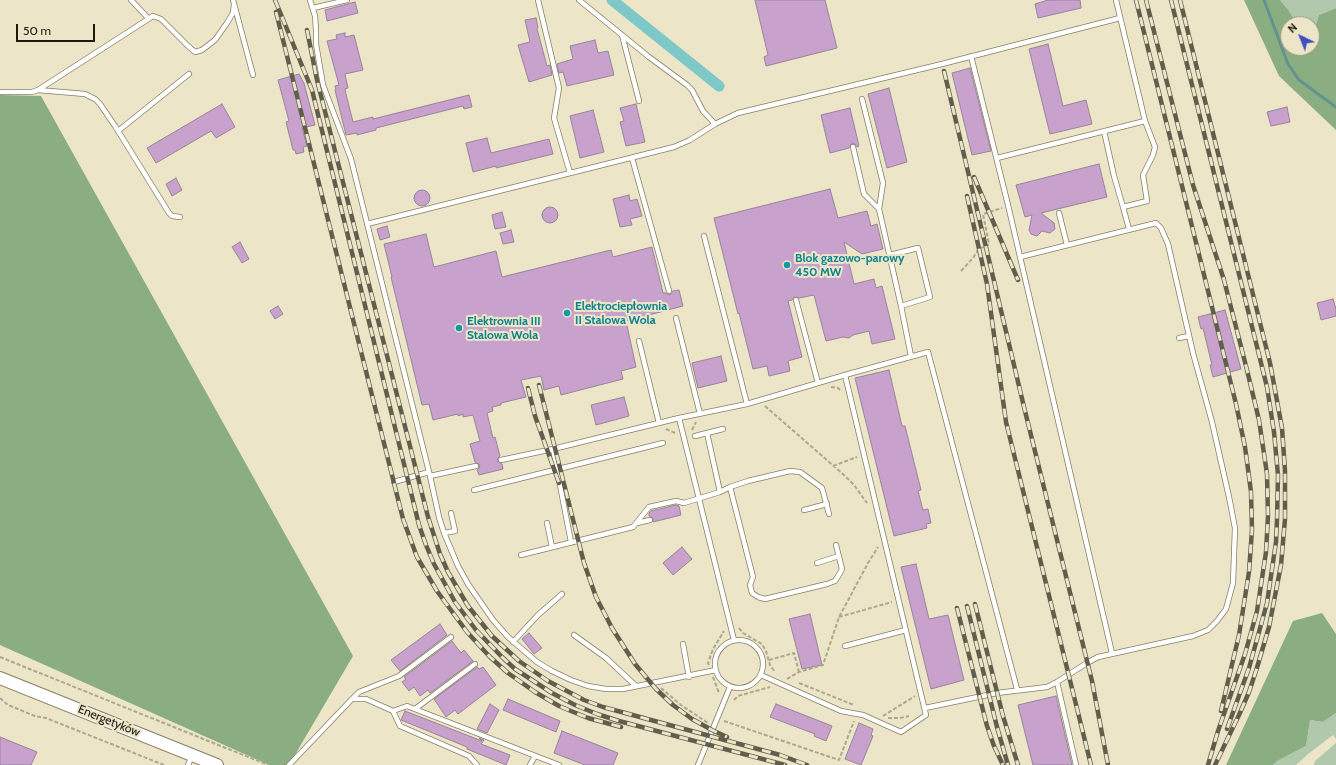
<!DOCTYPE html>
<meta charset="utf-8">
<style>
body{margin:0}
#map{position:relative;width:1336px;height:765px;overflow:hidden;background:#ece5c8;font-family:Cabin,sans-serif}
canvas{display:block}
.north{position:absolute;left:1280px;top:16px;width:40px;height:40px;box-sizing:border-box;background:#ece5c8;border:1px solid #99947e;border-radius:50%;rotate:317deg;font-size:11px;font-weight:700;line-height:16px;text-align:center;color:#1c1a0f}
.north::after{content:'';display:block;margin:auto;width:14px;height:18px;background:#3f4fc2;clip-path:polygon(50% 0,100% 100%,50% 72%,0 100%)}
.scale{position:absolute;left:16px;top:24px;width:79px;height:18px;box-sizing:border-box;border:2px solid #1c1a0f;border-top:0;padding-left:5px;font-size:12px;line-height:14px;white-space:nowrap;color:#1c1a0f;-webkit-text-stroke:3px #ece5c8;paint-order:stroke}
</style>
<div id="map">
<canvas width="1336" height="765"></canvas>
<div class="north">N</div>
<div class="scale">50 m</div>
</div>
<script>
const context = document.querySelector('canvas').getContext('2d');
context.lineJoin = 'round';
function fillPath(path, color) { context.fillStyle = color; context.fill(path, 'evenodd'); }
const shape = rows => new Path2D(rows.map(r => 'M' + r).join(''));
function trace(path, color, width, dash) { context.strokeStyle = color; context.lineWidth = width; context.lineCap = dash ? 'butt' : 'round'; context.setLineDash(dash || []); context.stroke(path); }
function write(font, color, halo, rows, align = 'center') {
  context.font = font + ' Cabin,sans-serif'; context.lineWidth = 4; context.setLineDash([]); context.textBaseline = 'middle'; context.strokeStyle = halo; context.fillStyle = color; for (const [text, x, y, turn = 0] of rows) {
    context.save(); context.translate(x, y); context.rotate((+turn || 0) * Math.PI / 180); context.textAlign = isNaN(turn) ? turn : align; if (halo) context.strokeText(text, 0, 0); context.fillText(text, 0, 0); context.restore();
  }
}
fillPath(shape([
 [1280,0,1336,0,1336,8,1319,15,1314,31,1312,32,1312,24,1297,24,1289,11],
 [1336,713,1336,739,1333,735,1308,754,1296,765,1273,765,1277,761,1306,746,1310,720,1323,722],
 [1336,743,1336,765,1314,765,1315,761]
]), '#b2c8ac');
fillPath(shape([
 [1244,0,1280,0,1289,11,1297,24,1288,24,1288,48,1312,48,1312,32,1314,31,1319,15,1336,8,1336,130,1279,76],
 [0,95,41,96,353,656,289,765,269,765,0,645],
 [1322,613,1336,634,1336,713,1323,722,1310,720,1306,746,1277,761,1273,765,1226,765,1293,621]
]), '#8bad82');
trace(shape([
 [1264,0,1288,64,1299,80,1336,107]
]), '#619490', 3);
trace(shape([
 [612,0,719,86]
]), '#7fc8c8', 11);
const building = shape([
 [755,0,825,0,837,48,766,66,764,57,768,55,755,0],
 [1048,0,1080,0,1081,8,1038,18,1035,4,1048,0],
 [355,2,358,13,327,21,325,10,355,2],
 [536,18,538,28,537,29,547,66,550,65,552,75,529,82,518,45,530,42,525,20,536,18],
 [345,33,345,37,354,35,363,70,345,74,348,88,345,89,346,94,353,122,373,117,373,119,469,95,472,107,464,109,463,106,376,128,376,130,357,135,357,133,346,135,335,90,336,90,335,86,339,85,327,41,337,39,336,35,345,33],
 [595,40,598,53,608,51,614,75,567,86,563,72,559,73,557,64,573,59,570,46,595,40],
 [1048,44,1063,106,1086,100,1092,124,1050,134,1029,49,1048,44],
 [970,68,991,151,972,155,952,73,970,68],
 [299,74,304,83,315,125,302,128,307,146,303,147,304,152,296,154,295,150,293,150,286,122,289,121,278,80,299,74],
 [889,88,907,162,887,168,868,94,889,88],
 [222,104,235,127,216,138,211,131,156,163,147,148,222,104],
 [636,104,645,142,626,146,620,122,624,121,620,108,636,104],
 [1287,107,1290,122,1271,126,1267,112,1287,107],
 [850,108,859,146,857,147,855,144,852,143,850,146,849,148,830,153,821,115,850,108],
 [593,110,604,152,580,158,570,116,593,110],
 [487,138,491,153,549,139,553,154,496,168,496,166,473,172,466,143,487,138],
 [1099,164,1107,197,1041,213,1054,223,1055,229,1050,233,1042,231,1037,236,1031,234,1029,230,1032,215,1025,217,1016,185,1099,164],
 [176,178,182,190,172,196,166,184,176,178],
 [830,189,838,218,867,211,871,226,877,224,883,249,862,254,844,242,854,284,874,279,876,288,882,286,895,339,872,344,869,331,853,335,849,338,843,337,826,341,814,295,799,298,795,297,792,300,788,301,802,357,788,361,790,371,769,376,767,366,753,369,739,313,738,314,714,218,830,189],
 '414 198a8 8 0 1 1 16 0a8 8 0 1 1-16 0Z',
 [629,195,630,201,637,199,642,216,630,219,632,225,620,227,613,199,629,195],
 '542 215a8 8 0 1 1 16 0a8 8 0 1 1-16 0Z',
 [502,212,506,227,495,229,492,215,502,212],
 [387,226,390,237,380,240,377,229,387,226],
 [511,230,514,242,503,244,500,233,511,230],
 [426,234,434,267,496,251,502,277,611,250,613,257,652,247,663,293,666,293,670,295,673,291,679,290,683,306,626,321,636,367,621,371,623,379,561,395,559,386,544,390,541,376,521,380,526,397,501,403,501,405,492,407,493,411,487,413,493,438,495,437,500,456,498,458,497,461,502,464,503,469,479,475,477,470,479,468,480,465,475,462,470,444,480,441,473,415,463,417,463,414,458,416,458,414,433,420,429,404,422,405,391,277,392,277,384,244,426,234],
 [240,242,249,259,242,263,232,247,240,242],
 [1333,299,1336,309,1336,316,1321,320,1317,303,1333,299],
 [278,306,283,314,275,319,270,311,278,306],
 [1225,310,1241,369,1213,377,1210,365,1212,365,1203,328,1201,329,1198,317,1225,310],
 [721,356,727,381,698,388,692,363,721,356],
 [889,370,902,426,905,426,921,490,918,491,923,510,928,509,931,523,926,524,927,528,894,536,855,378,889,370],
 [624,397,629,416,596,425,591,405,624,397],
 [676,505,679,506,681,515,653,522,653,518,649,516,649,513,651,511,676,505],
 [682,547,692,559,673,575,663,563,682,547],
 [916,564,929,619,948,615,964,680,931,689,901,567,916,564],
 [810,614,822,665,802,669,789,619,810,614],
 [440,624,447,635,400,671,391,660,440,624],
 [529,633,542,648,534,654,522,639,529,633],
 [452,641,461,653,464,650,473,661,430,693,428,690,420,696,414,687,409,691,402,682,406,679,404,677,452,641],
 [477,667,479,669,483,667,496,685,458,714,455,710,446,717,434,699,477,667],
 [1056,696,1072,765,1033,765,1018,705,1056,696],
 [508,699,560,721,556,732,503,710,508,699],
 [490,704,499,710,487,733,477,729,490,704],
 [776,704,832,726,826,741,814,736,815,734,770,717,776,704],
 [405,711,482,741,479,738,484,740,481,744,510,755,506,765,467,749,467,747,401,720,405,711],
 [859,723,873,729,871,735,873,736,861,765,845,759,859,723],
 [562,731,618,753,613,765,585,765,554,753,562,731],
 [0,737,37,752,31,765,0,765,0,737]
]);
fillPath(building, '#c8a2cd');
trace(building, '#97849a', 1);
const service = shape([
 [131,0,148,18],
 [233,0,253,75],
 [310,0,315,16,316,30,316,44,323,85,351,159,430,476,476,466],
 [538,0,559,88,554,118,570,173],
 [579,0,649,57,687,85,692,90,703,111,715,124],
 [1116,0,1145,121,1155,147,1153,155,1143,175,1147,201,1123,207,1129,229],
 [313,8,347,0],
 [622,35,639,101],
 [971,56,1008,205,1112,653],
 [38,90,85,94,95,99,100,104,115,126,169,213,172,216,180,217],
 [0,92,32,92,38,90,153,16,161,19,188,46,195,52,202,50,215,40,227,23,233,13,234,4],
 [862,99,883,183,879,209],
 [118,131,189,74],
 [1104,131,1114,176,1123,207],
 [853,147,864,194,879,209,901,306,911,356],
 [632,158,669,291],
 [997,158,1145,121],
 [1059,213,1067,245],
 [367,224,674,147,690,140,715,124,738,113,942,64,1120,18],
 [704,236,747,404],
 [890,255,918,248,930,297,901,306],
 [796,300,818,383],
 [676,318,700,414],
 [1179,338,1189,336],
 [639,341,659,423],
 [845,375,928,352,1017,689],
 [707,433,720,492],
 [695,436,723,429],
 [553,449,571,542],
 [501,460,553,449,679,418],
 [430,476,439,517,444,533,458,566,468,584,493,620,508,637,537,662,552,671,571,680,588,686,606,689,623,689,716,670],
 [394,482,429,472],
 [730,487,753,577,750,585,752,593,758,597,765,599,827,584,835,581,840,573,842,569,836,545],
 [474,490,663,443],
 [804,510,827,504],
 [547,523,552,547],
 [637,523,650,520],
 [444,533,455,531,451,513],
 [521,555,633,527,649,507,676,501,684,503,720,492,730,487,748,481,790,471,800,472,822,488,829,514],
 [817,563,839,556],
 [574,635,606,658,636,686],
 '715 664a24 24 0 1 1 48 0a24 24 0 1 1-48 0Z',
 [734,640,679,418,747,404,845,375,926,715,901,732,863,715,841,711,761,675],
 [513,642,538,615,562,594],
 [683,644,689,677],
 [845,646,906,630],
 [1057,682,1076,765],
 [352,699,359,692,399,676,451,637],
 [925,708,997,693,1047,687,1057,682,1087,663,1098,657,1193,636,1208,630,1217,621,1226,609,1233,583,1235,528,1229,497,1212,422,1193,353,1168,244,1161,228,1156,223,1020,257],
 [415,709,475,664],
 [393,711,400,726,469,756,477,765],
 [188,765,192,756],
 [289,765,352,699,366,699,393,711,407,706,559,765],
 [530,765,535,756],
 [698,765,730,687]
]);
const secondary = shape([
 [0,678,217,765]
]);
trace(service, '#857f64', 6);
trace(secondary, '#857f64', 14);
trace(shape([
 [961,271,973,258,977,252,978,249,987,246,989,244,983,214,1002,208],
 [831,387,838,388,841,391],
 [765,406,844,475,854,485,867,503],
 [666,429,675,433],
 [692,430,696,422],
 [833,466,857,457],
 [839,617,892,602],
 [739,628,743,633,762,644,766,651,770,665,775,672],
 [0,657,268,765],
 [769,660,794,653,799,672],
 [709,665,708,663,713,649,724,631],
 [713,677,719,693],
 [787,679,799,672,823,665,839,617,868,563,878,547],
 [799,683,854,705],
 [661,688,681,705,708,723],
 [0,698,8,705,35,716,46,718,164,765],
 [734,700,738,696,770,687],
 [883,716,915,696],
 [888,718,900,718,909,716],
 [724,721,839,760,854,721]
]), '#ada890', 2, [4, 2]);
trace(service, '#fff', 4.5);
trace(secondary, '#fff', 12);
const rail = shape([
 [275,0,312,90,419,525,426,545,434,564,455,602,476,630,502,657,515,669,552,693,575,705,597,714,619,721,785,765],
 [1136,0,1236,404,1245,447,1248,469,1251,492,1252,530,1249,572,1239,635,1221,711],
 [1146,0,1193,185,1224,280,1247,370,1259,420,1267,474,1268,516,1266,552,1257,611,1245,654,1218,731,1208,765],
 [1171,0,1267,387,1274,432,1278,475,1277,520,1276,542,1267,603,1249,668,1227,729],
 [1180,0,1270,363,1282,428,1285,471,1285,519,1281,565,1269,627,1256,671,1249,692,1239,715,1215,765],
 [276,12,403,519,417,557,437,591,467,632,490,657,508,673,535,692,559,706,588,718,621,727],
 [307,30,317,80,428,517,440,554,448,572,468,606,492,636,519,661,548,681,584,700,603,707,780,755,807,765],
 [944,71,1024,407,1092,681,1108,765],
 [974,177,1018,280],
 [967,196,987,284,1006,422,1091,765],
 [539,385,584,563,596,597,612,628,635,664,656,689,673,705,692,719,712,730,727,737],
 [528,388,535,416,559,483],
 [975,604,1003,716,1018,765],
 [967,606,997,727,1008,765],
 [957,608,987,726,994,746,1003,765]
]);
trace(rail, '#615e4d', 4.5);
trace(rail, '#ece5c8', 3, [9]);
for (const [x, y, r, color] of [
 [787,265,4,"#0f9aa8"],
 [567,313,4,"#0f9aa8"],
 [459,328,4,"#0f9aa8"]
]) { const dot = new Path2D(); dot.arc(x, y, r, 0, 2 * Math.PI); context.fillStyle = color; context.fill(dot); trace(dot, '#ece5c8', 1.5); }
write('bold 12px', '#0d838f', '#ece5c8', [
 ["Blok gazowo-parowy",795,258],
 ["450 MW",795,272],
 ["Elektrociepłownia",575,306],
 ["II Stalowa Wola",575,320],
 ["Elektrownia III",467,321],
 ["Stalowa Wola",467,335]
], 'left');
write('12px', '#1c1a0f', '#ece5c8', [
 ["Energetyków",109,721,22]
]);
</script>
